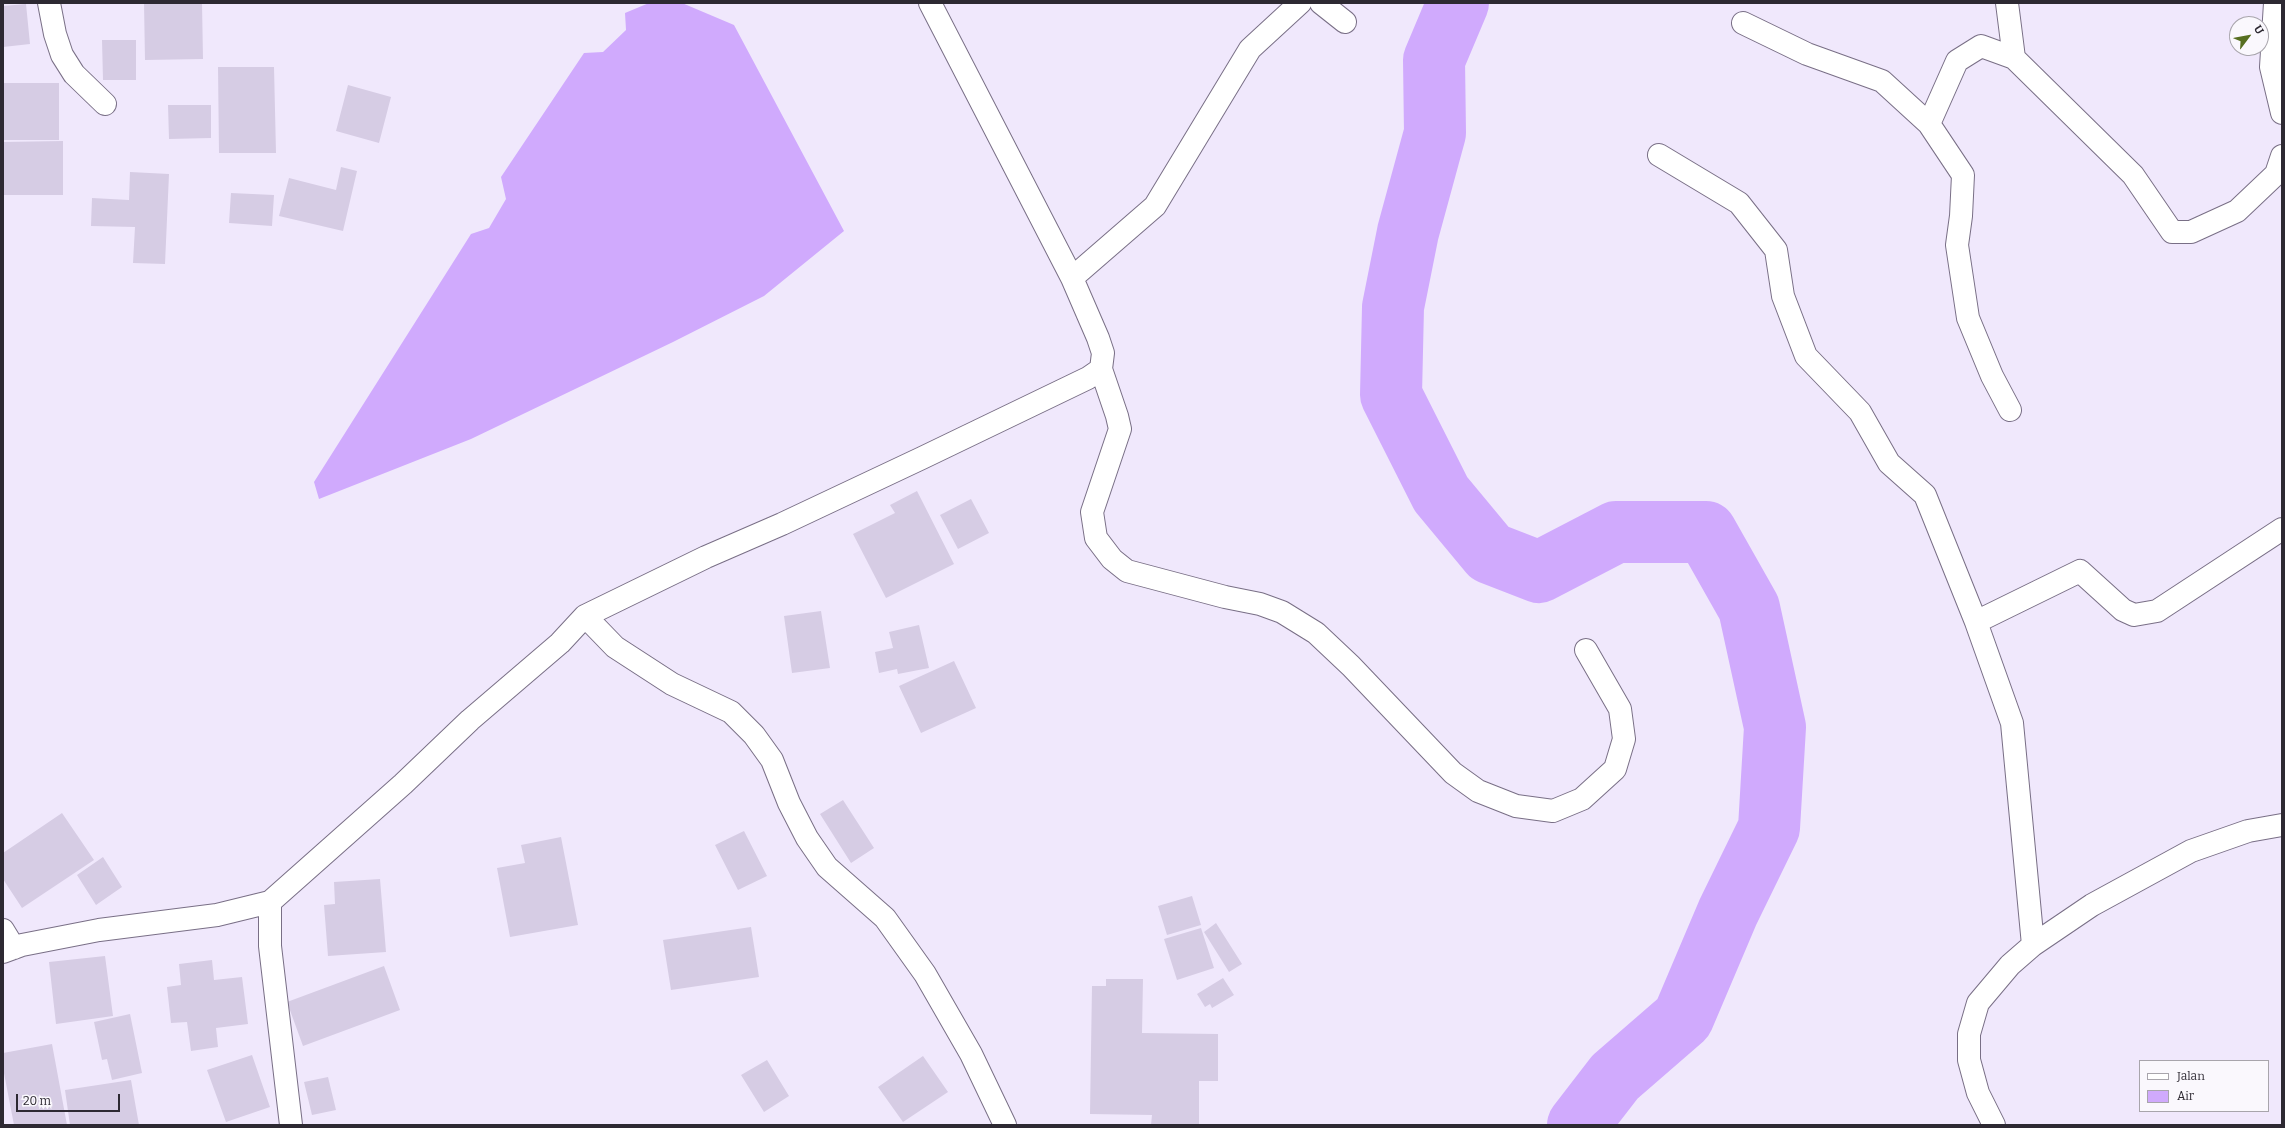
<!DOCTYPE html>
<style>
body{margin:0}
#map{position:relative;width:2285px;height:1128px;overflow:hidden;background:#f0e8fc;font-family:Bitter,serif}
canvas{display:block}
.frame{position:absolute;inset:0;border:4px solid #2d2932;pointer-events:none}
.legend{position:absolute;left:2139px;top:1060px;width:130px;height:52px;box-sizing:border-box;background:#faf8fd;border:1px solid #a8a5ac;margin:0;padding:5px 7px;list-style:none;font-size:12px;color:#2d2932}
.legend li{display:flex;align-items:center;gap:8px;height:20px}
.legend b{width:20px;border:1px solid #a8a5ac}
.north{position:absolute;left:2229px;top:16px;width:40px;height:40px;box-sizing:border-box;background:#faf8fd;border:1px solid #a8a5ac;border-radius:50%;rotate:58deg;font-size:11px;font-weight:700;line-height:16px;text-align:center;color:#2d2932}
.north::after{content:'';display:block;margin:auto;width:14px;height:18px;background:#576f21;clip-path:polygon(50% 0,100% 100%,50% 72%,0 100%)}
.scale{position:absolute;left:16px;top:1094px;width:104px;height:18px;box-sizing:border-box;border:2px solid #2d2932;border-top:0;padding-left:5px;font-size:12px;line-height:14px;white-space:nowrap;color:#2d2932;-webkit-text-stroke:3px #faf8fd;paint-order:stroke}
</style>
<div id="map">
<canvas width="2285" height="1128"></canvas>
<div class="frame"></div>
<ul class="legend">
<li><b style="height:5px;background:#fff"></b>Jalan</li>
<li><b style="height:11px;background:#d0aafd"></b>Air</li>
</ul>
<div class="north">U</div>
<div class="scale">20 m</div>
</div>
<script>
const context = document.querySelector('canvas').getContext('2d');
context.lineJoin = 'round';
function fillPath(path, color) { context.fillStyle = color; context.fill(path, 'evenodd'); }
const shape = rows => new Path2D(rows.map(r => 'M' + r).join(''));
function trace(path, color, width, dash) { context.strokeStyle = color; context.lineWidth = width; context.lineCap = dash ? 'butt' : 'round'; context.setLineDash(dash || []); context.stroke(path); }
fillPath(shape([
 [649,3,682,3,734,25,844,231,764,296,673,342,471,439,319,499,314,482,471,234,489,228,506,199,501,177,584,53,603,52,626,30,625,13]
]), '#d0aafd');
trace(shape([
 [1458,3,1434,60,1435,133,1408,232,1393,307,1391,395,1441,494,1490,553,1539,572,1616,532,1706,532,1749,608,1775,727,1769,828,1728,912,1683,1018,1615,1077,1578,1125]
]), '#d0aafd', 62);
fillPath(shape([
 [144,3,202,3,203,59,145,60],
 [26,4,30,44,3,47,3,6],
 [102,40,136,40,136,80,103,80],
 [218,67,274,67,276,153,219,153],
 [3,83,59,83,59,140,3,140],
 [348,85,391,97,379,143,336,131],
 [168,105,211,105,211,138,169,139],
 [63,141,63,195,3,195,3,142],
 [341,167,357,171,343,231,279,216,289,178,336,190],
 [130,172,169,174,165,264,133,263,135,227,91,226,92,198,129,200],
 [231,193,274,195,272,226,229,223],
 [917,491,954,564,886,598,853,534,895,513,890,505],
 [971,499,989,533,958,549,940,515],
 [821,611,830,668,792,673,784,616],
 [919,625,929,668,898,674,897,669,879,673,875,652,893,648,889,632],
 [954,661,976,708,921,733,899,686],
 [843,800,874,848,851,863,820,814],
 [62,813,94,860,22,908,3,879,3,853],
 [744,831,767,876,738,890,715,845],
 [561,837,578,925,510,937,497,868,525,863,521,845],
 [103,857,122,887,96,905,77,875],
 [380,879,386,952,328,956,324,905,335,904,334,882],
 [1192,896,1201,925,1167,935,1158,906],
 [1216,923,1242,964,1229,972,1204,932],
 [751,927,759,977,671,990,663,940],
 [1201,928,1214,968,1177,980,1164,939],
 [105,956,113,1016,56,1024,49,962],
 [212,960,214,980,242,977,248,1024,216,1028,218,1047,191,1051,187,1022,171,1023,167,987,181,985,179,964],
 [384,966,400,1010,303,1046,287,1002],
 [1223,978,1234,995,1212,1008,1210,1004,1205,1007,1197,994],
 [1106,979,1143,979,1142,1033,1218,1034,1218,1081,1199,1081,1199,1125,1151,1125,1152,1115,1090,1114,1092,986,1106,986],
 [130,1014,142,1073,112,1080,107,1059,102,1060,94,1022],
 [52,1044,67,1125,14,1125,3,1068,3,1053],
 [252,1055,270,1107,226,1122,207,1070],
 [923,1056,948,1092,903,1122,878,1087],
 [767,1060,789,1096,764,1112,741,1075],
 [328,1077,336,1110,312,1115,304,1082],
 [131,1080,139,1125,70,1125,65,1090]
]), '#d6cce4');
const minor = shape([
 [49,3,55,34,62,55,74,74,105,104],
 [1321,3,1345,22],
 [2007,3,2014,58],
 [2275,3,2271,67,2282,113],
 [1743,23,1807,54,1882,81,1929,124,1963,175,1961,216,1957,245,1968,318,1992,376,2010,410],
 [1929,124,1957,61,1981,46,2014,58,2133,175,2172,232,2191,232,2237,211,2276,174,2282,156],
 [1659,155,1739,203,1776,250,1783,296,1806,356,1860,412,1889,463,1925,495,1976,622,2080,571,2123,610,2134,615,2157,611,2282,529],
 [1072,278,1155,206,1250,49,1300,3],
 [1101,369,1117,416,1120,429,1092,512,1096,538,1112,559,1127,571,1225,597,1260,604,1282,612,1316,633,1351,666,1453,773,1478,791,1516,806,1553,811,1582,799,1615,769,1624,739,1620,709,1586,650],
 [585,616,615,647,672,684,731,712,754,735,772,760,789,803,807,838,827,867,885,918,925,974,971,1054,1005,1125],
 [1976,622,2012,723,2033,945],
 [270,902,270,946,291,1125],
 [3,930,14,948],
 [3,952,22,945,99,930,217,915,270,902,403,784,470,720,560,643,585,616,706,557,782,524,922,458,1088,378,1101,369,1103,353,1098,338,1072,278,930,3],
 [1994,1125,1978,1093,1969,1060,1969,1034,1978,1003,2010,965,2033,945,2092,905,2191,851,2248,831,2282,825]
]);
trace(minor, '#796f86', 24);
trace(minor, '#fff', 22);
</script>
